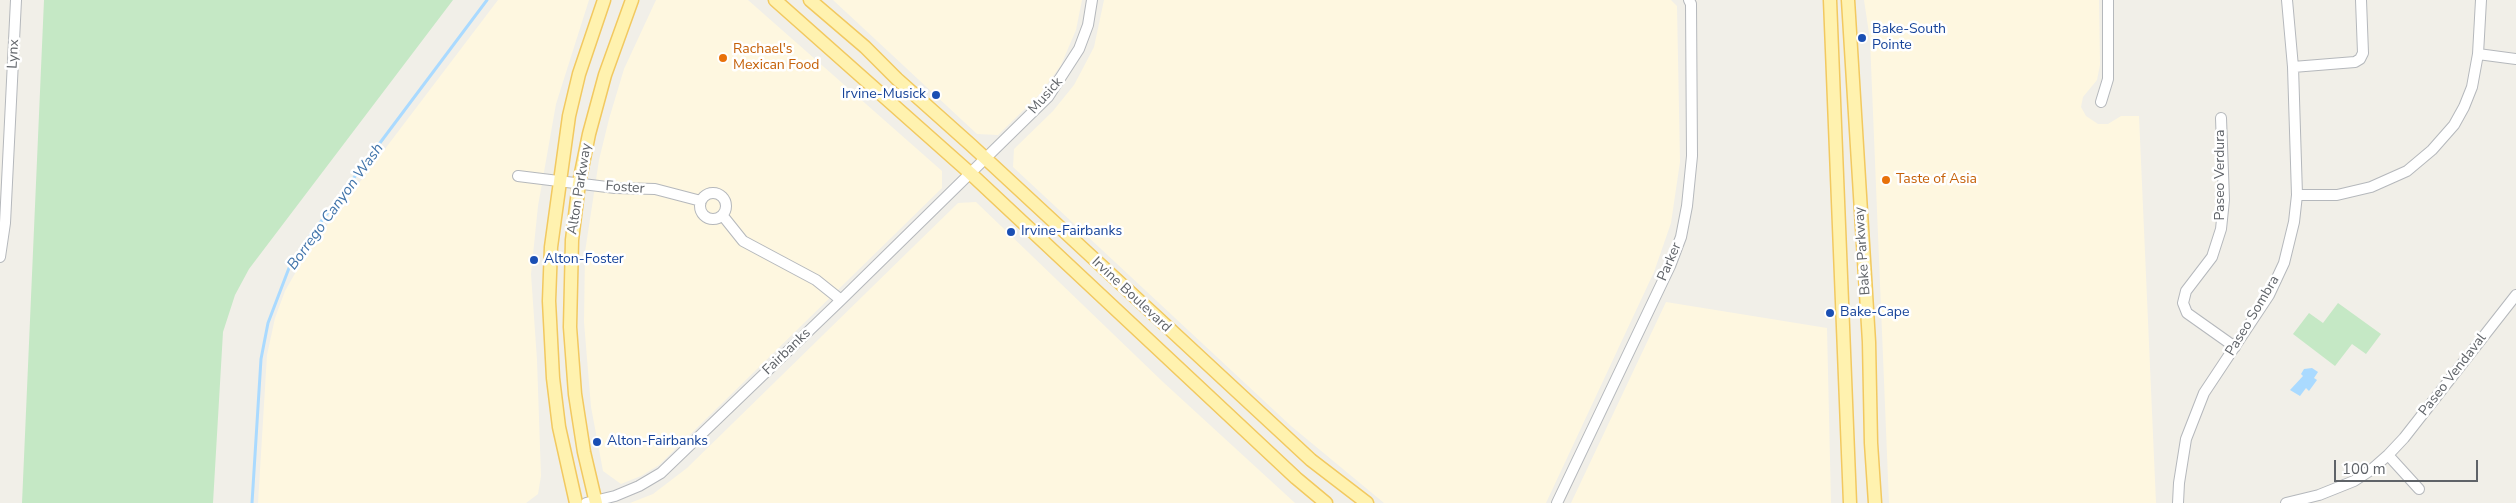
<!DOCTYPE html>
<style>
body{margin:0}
#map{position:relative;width:2516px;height:503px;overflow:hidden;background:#f1efe8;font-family:"Nunito Sans",sans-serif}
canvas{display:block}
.scale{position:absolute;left:2334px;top:460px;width:144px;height:22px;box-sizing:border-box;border:2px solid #5f6368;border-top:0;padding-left:6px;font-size:15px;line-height:18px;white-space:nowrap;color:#5f6368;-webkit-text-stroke:4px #fff;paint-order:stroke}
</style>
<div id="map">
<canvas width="2516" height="503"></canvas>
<div class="scale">100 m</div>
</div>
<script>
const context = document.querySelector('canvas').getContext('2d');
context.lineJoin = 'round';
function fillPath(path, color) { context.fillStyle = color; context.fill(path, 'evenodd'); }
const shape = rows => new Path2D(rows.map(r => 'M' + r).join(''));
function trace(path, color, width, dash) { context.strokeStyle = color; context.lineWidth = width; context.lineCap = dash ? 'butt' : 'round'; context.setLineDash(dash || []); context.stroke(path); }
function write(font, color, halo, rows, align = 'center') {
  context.font = font + ' "Nunito Sans",sans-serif'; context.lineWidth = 5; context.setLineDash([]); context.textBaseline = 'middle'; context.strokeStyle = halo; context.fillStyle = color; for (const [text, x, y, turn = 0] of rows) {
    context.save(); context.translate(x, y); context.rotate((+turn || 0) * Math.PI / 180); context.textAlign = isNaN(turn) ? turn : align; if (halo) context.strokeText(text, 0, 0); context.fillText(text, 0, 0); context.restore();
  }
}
fillPath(shape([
 [498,0,589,0,556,104,538,206,531,274,537,360,541,476,538,494,526,503,258,503,267,355,275,318,285,291,309,249],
 [656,0,748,0,942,171,942,188,659,465,641,476,621,484,603,471,591,407,584,322,585,252,599,160,609,119,624,69],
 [833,0,1082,0,1076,30,1061,65,1040,94,998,135,977,134],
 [1104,0,1671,0,1677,6,1680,162,1671,223,1654,272,1546,503,1384,503,1291,426,1013,167,1014,149,1053,111,1074,85,1082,70,1094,47],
 [1864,0,2099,0,2100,65,2097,80,2083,97,2081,107,2086,116,2098,124,2108,124,2121,116,2139,116,2156,503,1889,503,1870,40],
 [976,202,1163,382,1295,503,630,503,653,494,687,468,958,203],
 [1666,302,1827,328,1831,503,1571,503]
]), '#fef7e0');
fillPath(shape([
 [44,0,453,0,249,269,235,295,223,332,213,503,22,503],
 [2338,303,2381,334,2366,354,2352,344,2335,366,2293,334,2309,313,2323,323]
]), '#c5e8c5');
fillPath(shape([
 [2312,368,2318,372,2314,378,2317,380,2309,391,2306,388,2300,396,2290,390,2303,376,2301,374,2304,369]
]), '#aadaff');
trace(shape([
 [252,503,261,359,268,323,289,268,305,243,487,0]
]), '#aadaff', 3);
const minor = shape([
 [2478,54,2516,59],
 [2293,67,2355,62,2360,59,2363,53,2361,0],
 [2101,102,2108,79,2108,0],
 [2221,118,2224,200,2221,229,2212,257,2186,291,2183,303,2187,313,2235,347],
 [518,176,615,188,655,189,701,201],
 '700 206a13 13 0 1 1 26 0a13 13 0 1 1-26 0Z',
 [2297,195,2337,195,2371,187,2407,171,2432,150,2454,125,2464,107,2472,87,2478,54,2481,0],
 [723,216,743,241,816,280,841,300],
 [0,257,5,223,16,0],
 [2388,455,2419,489],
 [586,503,615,496,639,486,661,473,841,300,1048,97,1079,49,1088,25,1092,0],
 [1557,503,1670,266,1681,237,1687,206,1692,156,1691,4,1689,0],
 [2178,503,2179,483,2186,439,2204,393,2269,295,2284,263,2294,222,2297,195,2293,67,2287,0],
 [2286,503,2319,495,2354,481,2371,470,2388,455,2404,438,2516,295]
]);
const major = shape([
 [775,0,970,173,1296,478,1326,503],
 [810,0,865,47,897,79,971,145,1283,434,1311,460,1367,503],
 [1830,0,1850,503],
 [1848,0,1869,342,1871,443,1875,503],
 [576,503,559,427,553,378,549,301,551,247,569,116,579,74,604,0],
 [596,503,584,452,575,394,570,327,572,240,579,183,589,134,605,75,632,0]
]);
trace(minor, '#b5b8bc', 12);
trace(major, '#f2c960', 15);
trace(minor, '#fff', 10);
trace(major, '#fff2af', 12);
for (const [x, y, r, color] of [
 [1862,38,5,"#1a4fb4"],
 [723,58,5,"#e8710a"],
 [936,95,5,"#1a4fb4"],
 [1886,180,5,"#e8710a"],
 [1011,232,5,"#1a4fb4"],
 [534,260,5,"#1a4fb4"],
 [1830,313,5,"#1a4fb4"],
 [597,442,5,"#1a4fb4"]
]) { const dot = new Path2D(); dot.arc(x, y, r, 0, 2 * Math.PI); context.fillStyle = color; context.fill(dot); trace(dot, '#fff', 2); }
write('14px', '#164399', '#fff', [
 ["Bake-South",1872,30],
 ["Pointe",1872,46],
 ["Irvine-Musick",926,95,"right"],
 ["Irvine-Fairbanks",1021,232],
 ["Alton-Foster",544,260],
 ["Bake-Cape",1840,313],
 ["Alton-Fairbanks",607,442]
], 'left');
write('14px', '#c56008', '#fff', [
 ["Rachael's",733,50],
 ["Mexican Food",733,66],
 ["Taste of Asia",1896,180]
], 'left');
write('14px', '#5f6368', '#fff', [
 ["Lynx",14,54,-87],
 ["Musick",1046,96,-49],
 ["Paseo Verdura",2221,175,-90],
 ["Foster",625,188,4],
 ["Alton Parkway",580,189,-81],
 ["Bake Parkway",1863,251,-94],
 ["Parker",1670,262,-67],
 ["Irvine Boulevard",1131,295,43],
 ["Paseo Sombra",2253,316,-59],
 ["Fairbanks",787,352,-44],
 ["Paseo Vendaval",2453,375,-52]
]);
write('italic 15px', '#4174aa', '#fff', [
 ["Borrego Canyon Wash",336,207,-54]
]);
</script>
